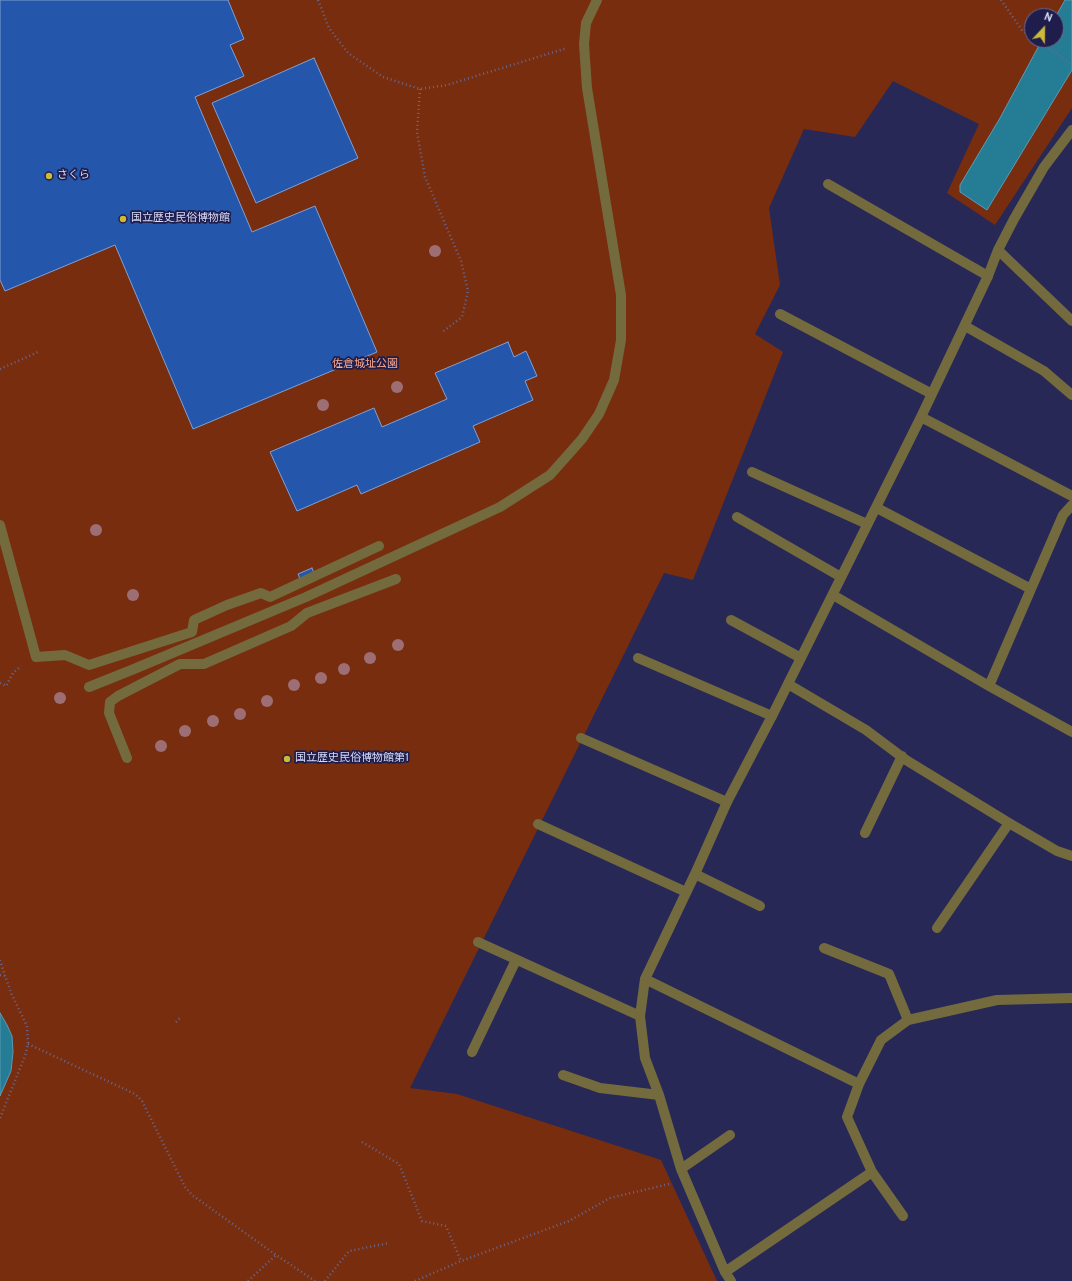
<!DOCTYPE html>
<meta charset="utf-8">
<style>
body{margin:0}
#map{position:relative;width:1072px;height:1281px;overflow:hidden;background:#282857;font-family:Overpass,sans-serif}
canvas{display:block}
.north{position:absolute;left:1024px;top:8px;width:40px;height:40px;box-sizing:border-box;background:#1e1d4b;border:1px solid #686991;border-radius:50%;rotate:22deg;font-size:11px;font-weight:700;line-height:16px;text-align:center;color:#d8dcfa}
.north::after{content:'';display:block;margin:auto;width:14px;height:18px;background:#cdb938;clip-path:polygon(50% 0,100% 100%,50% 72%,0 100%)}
</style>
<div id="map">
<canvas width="1072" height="1281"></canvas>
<div class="north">N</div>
</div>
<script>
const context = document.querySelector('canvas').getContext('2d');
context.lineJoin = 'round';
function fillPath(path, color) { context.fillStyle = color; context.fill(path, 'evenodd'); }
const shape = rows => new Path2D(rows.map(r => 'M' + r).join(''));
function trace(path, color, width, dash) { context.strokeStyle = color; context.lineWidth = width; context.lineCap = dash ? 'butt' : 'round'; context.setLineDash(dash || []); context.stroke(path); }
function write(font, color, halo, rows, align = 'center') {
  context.font = font + ' Overpass,"Noto Sans JP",sans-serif'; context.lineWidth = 3.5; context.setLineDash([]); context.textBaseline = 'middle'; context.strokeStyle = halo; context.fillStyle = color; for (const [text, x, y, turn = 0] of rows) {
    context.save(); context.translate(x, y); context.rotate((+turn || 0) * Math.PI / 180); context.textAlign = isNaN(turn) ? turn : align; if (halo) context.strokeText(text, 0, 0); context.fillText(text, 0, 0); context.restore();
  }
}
fillPath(shape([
 [0,0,1072,0,1072,108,995,225,947,193,979,124,893,81,855,137,804,129,769,208,780,285,755,334,783,352,693,580,664,573,410,1088,457,1094,661,1160,717,1281,0,1281],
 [1032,16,1056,16,1056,40,1032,40]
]), '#782d0f');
const water = shape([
 [1065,0,1072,0,1072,70,987,210,960,192,960,185,1000,118,1042,40,1056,40,1056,16,1065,0],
 [0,1013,7,1025,12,1036,13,1052,11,1071,0,1096,0,1013]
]);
fillPath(water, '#257d95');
trace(water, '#5b9ab3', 1);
const building = shape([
 [0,0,228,0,244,39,230,45,244,76,195,97,252,232,315,206,377,352,193,429,115,245,5,291,0,280,0,0],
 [314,58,358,158,256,203,212,103,314,58],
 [508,342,514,357,526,351,537,376,525,381,533,400,473,426,480,442,361,494,357,485,297,511,270,452,374,408,382,427,447,399,435,373,508,342],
 [312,568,314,573,300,579,298,574,312,568]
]);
fillPath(building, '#2457ac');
trace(building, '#81a0d3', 1);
trace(shape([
 [318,0,329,28,348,53,383,77,420,89,447,85,567,48],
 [1001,0,1022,30,1032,37],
 [1036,40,1072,64],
 [420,89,417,132,425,177,461,261,468,291,462,317,441,333],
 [0,369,38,352],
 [0,683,6,686,13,673,21,666],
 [0,960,5,976],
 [0,975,5,976,8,984,11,993,27,1026,28,1044,25,1056,0,1118],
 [176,1022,180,1018],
 [28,1044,135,1094,142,1101,185,1187,192,1195,276,1255,315,1281],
 [362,1142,399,1164,422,1221,446,1226,461,1261],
 [248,1281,276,1255],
 [325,1281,349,1251,389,1243],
 [415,1281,461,1261,569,1221,610,1198,669,1184]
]), '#676891', 2.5, [1, 3]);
trace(shape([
 [828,184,988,276],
 [638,658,772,716],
 [581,738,727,802],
 [538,824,686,892]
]), '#736b3d', 10);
trace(shape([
 [0,525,36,657,65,655,89,665,192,632,194,620,227,605,261,593,270,597,379,546],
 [127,758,109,713,110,702,118,696,180,664,204,664,291,626,307,613,396,579]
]), '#736b3d', 10);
trace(shape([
 [998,250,1072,321],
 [780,314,932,394],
 [965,326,1044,371,1072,395],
 [921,417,1072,496],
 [752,472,867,524],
 [877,508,1031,589],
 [737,517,841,577],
 [833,595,989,686,1072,732],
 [731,620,801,658],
 [788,684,866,730,906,760,1009,823,1057,851,1072,856],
 [989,686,1063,515,1072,505],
 [865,833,902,756],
 [695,874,760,906],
 [937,928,1009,823],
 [478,942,640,1016],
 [824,948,889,974,908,1020],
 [645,979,859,1084,881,1040,908,1020,997,1000,1072,998],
 [472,1052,516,960],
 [563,1075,600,1088,659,1095],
 [681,1169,730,1135],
 [872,1172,903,1216],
 [725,1272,872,1172,847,1117,859,1084],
 [731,1281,725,1272,681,1169,659,1095,645,1058,640,1016,645,979,695,874,727,802,772,716,921,417,988,276,998,250,1014,219,1044,167,1072,130]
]), '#736b3d', 10);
trace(shape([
 [89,687,134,669,306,597,500,507,550,475,582,439,599,414,614,380,621,340,621,295,587,88,584,44,586,23,597,0]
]), '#736b3d', 10);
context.fillStyle = '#9d6f74';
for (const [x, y] of [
 [435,251],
 [397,387],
 [323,405],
 [96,530],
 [133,595],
 [398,645],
 [370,658],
 [344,669],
 [321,678],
 [294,685],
 [60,698],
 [267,701],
 [240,714],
 [213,721],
 [185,731],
 [161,746]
]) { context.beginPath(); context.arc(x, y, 6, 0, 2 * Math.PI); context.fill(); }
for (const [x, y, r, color] of [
 [49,176,4,"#cdb938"],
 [123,219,4,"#cdb938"],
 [287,759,4,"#cdb938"]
]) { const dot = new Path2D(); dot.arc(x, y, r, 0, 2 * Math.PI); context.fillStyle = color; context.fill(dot); trace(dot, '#1e1d4b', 1.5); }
write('11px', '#d8dcfa', '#1e1d4b', [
 ["さくら",57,176],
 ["国立歴史民俗博物館",131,219],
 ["国立歴史民俗博物館第1",295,759]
], 'left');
write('11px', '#fca98c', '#1e1d4b', [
 ["佐倉城址公園",365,365]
]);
</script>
